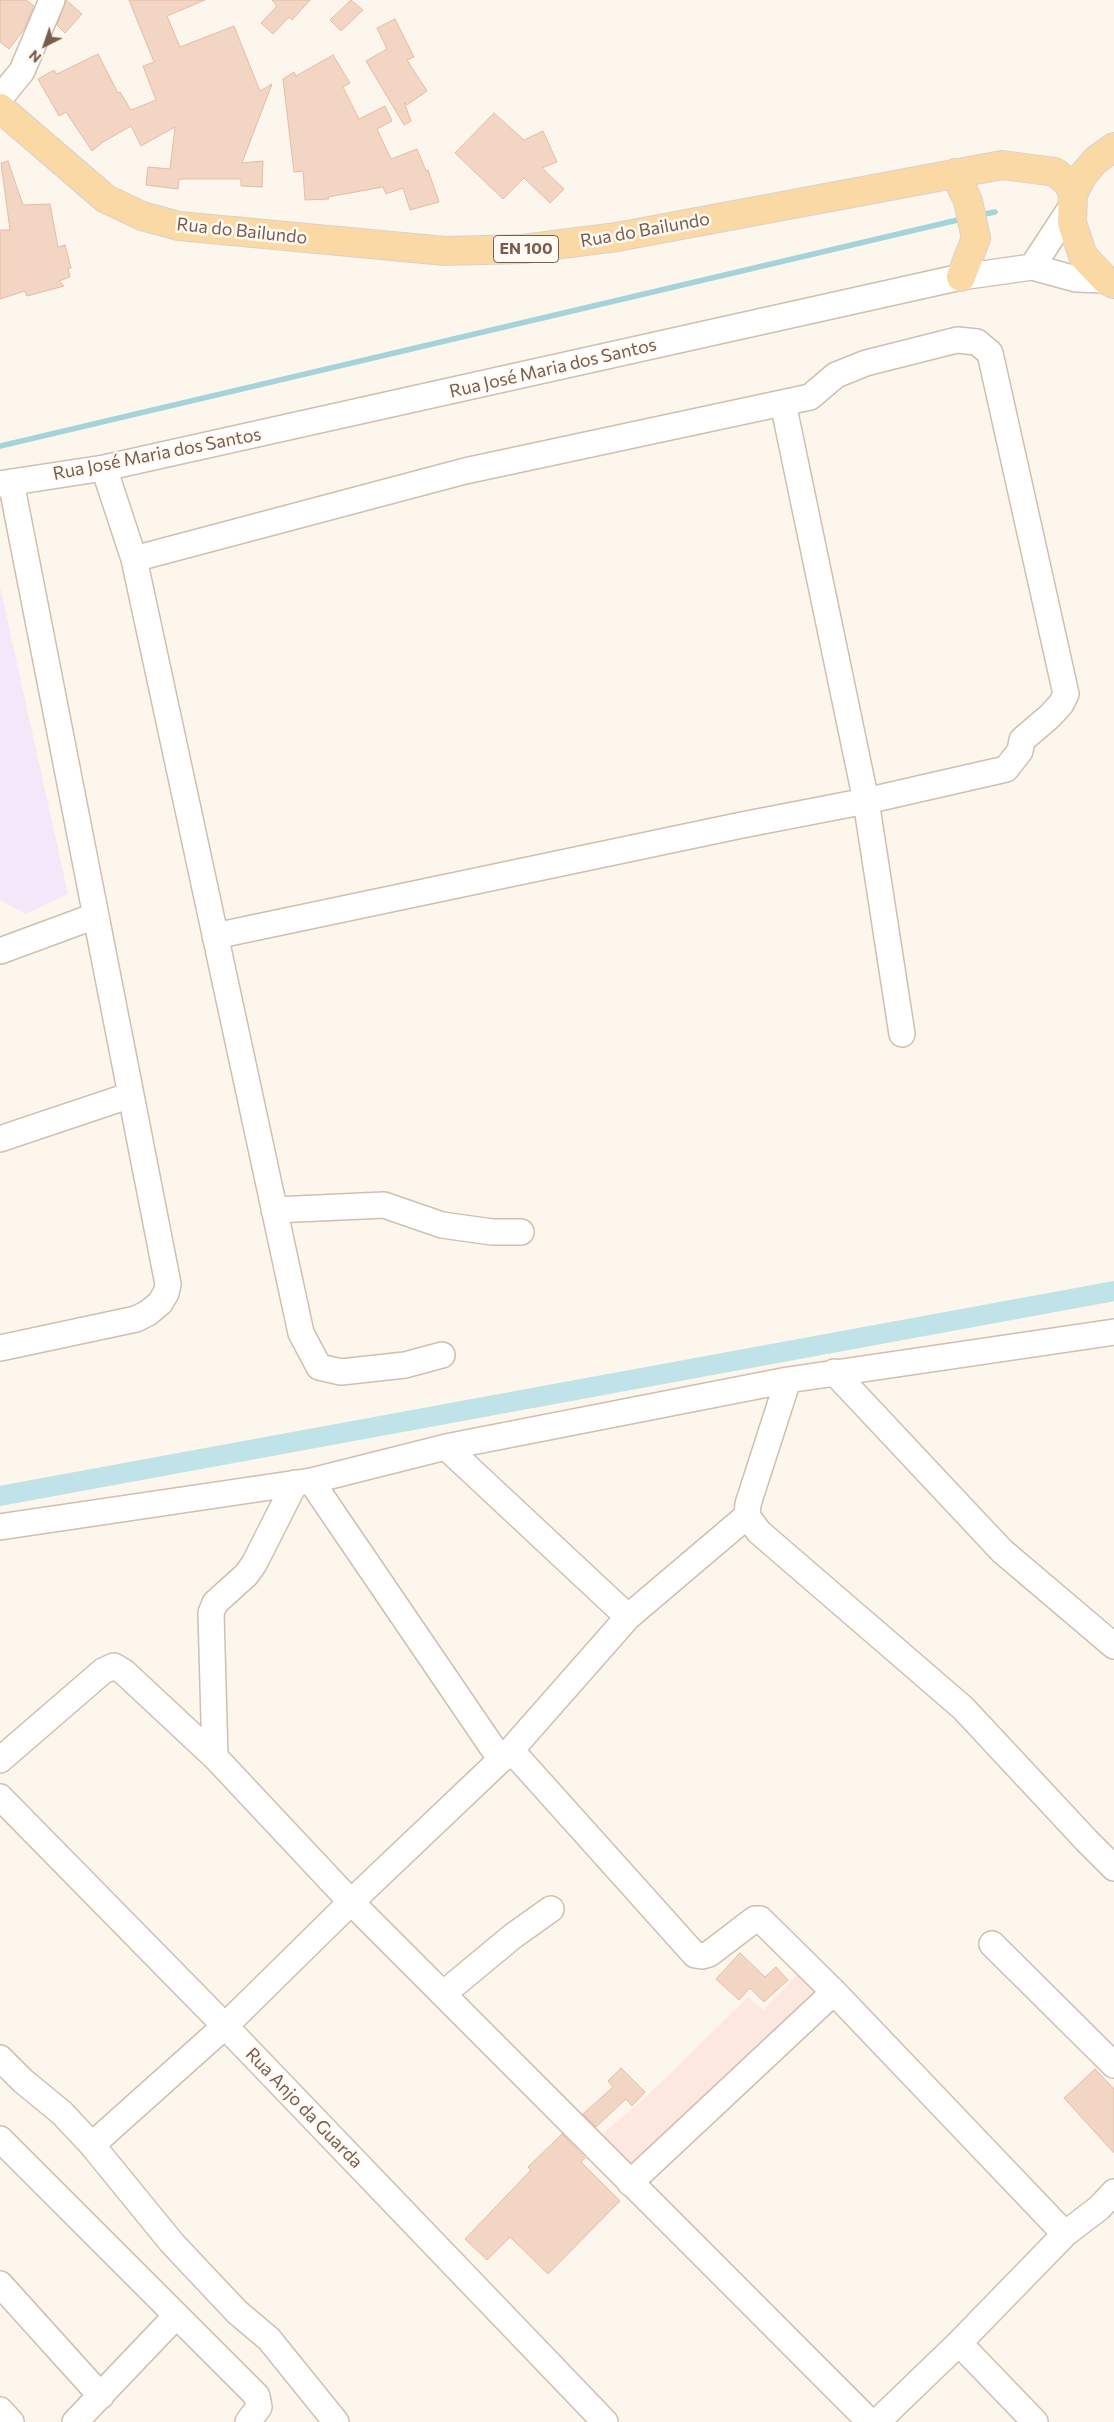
<!DOCTYPE html>
<meta charset="utf-8">
<style>
body{margin:0}
#map{position:relative;width:1114px;height:2422px;overflow:hidden;background:#fdf6ec;font-family:Commissioner,sans-serif}
canvas{display:block}
.north{position:absolute;left:20px;top:20px;width:50px;height:50px;-webkit-text-stroke:4px #fffaf3;paint-order:stroke;rotate:221deg;font-size:14px;font-weight:700;line-height:20px;text-align:center;color:#7a5c4d}
.north::after{content:'';display:block;margin:auto;width:18px;height:22px;background:#7a5c4d;clip-path:polygon(50% 0,100% 100%,50% 72%,0 100%)}
</style>
<div id="map">
<canvas width="1114" height="2422"></canvas>
<div class="north">N</div>
</div>
<script>
const context = document.querySelector('canvas').getContext('2d');
context.lineJoin = 'round';
function fillPath(path, color) { context.fillStyle = color; context.fill(path, 'evenodd'); }
const shape = rows => new Path2D(rows.map(r => 'M' + r).join(''));
function trace(path, color, width, dash) { context.strokeStyle = color; context.lineWidth = width; context.lineCap = dash ? 'butt' : 'round'; context.setLineDash(dash || []); context.stroke(path); }
function write(font, color, halo, rows, align = 'center') {
  context.font = font + ' Commissioner,sans-serif'; context.lineWidth = 5; context.setLineDash([]); context.textBaseline = 'middle'; context.strokeStyle = halo; context.fillStyle = color; for (const [text, x, y, turn = 0] of rows) {
    context.save(); context.translate(x, y); context.rotate((+turn || 0) * Math.PI / 180); context.textAlign = isNaN(turn) ? turn : align; if (halo) context.strokeText(text, 0, 0); context.fillText(text, 0, 0); context.restore();
  }
}
fillPath(shape([
 [800,1972,827,1999,630,2183,591,2143,643,2100,748,1997,763,2010]
]), '#fde8e0');
fillPath(shape([
 [0,586,68,894,26,914,0,900]
]), '#f3e8fa');
trace(shape([
 [980,215,995,212],
 [0,446,966,218]
]), '#a5d3da', 5.5);
trace(shape([
 [0,1496,1114,1291]
]), '#bfe3e8', 20);
const building = shape([
 [0,0,26,0,34,6,23,31,9,49,0,42,0,0],
 [66,0,82,14,65,33,57,25,66,0],
 [129,0,205,0,167,16,180,47,234,26,260,91,272,84,242,163,263,161,262,187,241,186,241,179,179,179,178,189,146,185,148,167,170,169,175,127,141,146,131,126,103,142,92,151,66,112,59,116,38,79,54,70,57,74,98,54,118,93,120,92,131,110,156,100,143,66,154,62,129,0],
 [272,0,310,0,292,20,289,17,273,34,261,23,277,6,272,0],
 [351,0,363,10,341,31,330,20,351,0],
 [395,19,414,57,407,60,427,91,407,105,404,102,411,121,404,125,366,61,387,49,377,28,395,19],
 [333,55,350,83,343,87,359,119,385,106,392,121,377,129,391,159,417,149,426,171,428,170,439,202,410,210,403,188,386,194,383,187,328,197,329,199,305,200,303,171,294,172,283,79,294,72,296,76,333,55],
 [494,113,524,140,543,131,557,162,542,168,564,189,550,203,524,178,503,199,455,153,494,113],
 [8,161,23,205,50,204,58,247,65,245,71,268,68,269,70,277,59,281,64,286,27,296,25,291,0,299,0,230,10,230,1,163,8,161],
 [740,1953,765,1977,776,1967,788,1980,764,2002,750,1988,739,2000,716,1979,740,1953],
 [621,2068,645,2092,632,2106,626,2099,596,2127,583,2114,613,2087,608,2081,621,2068],
 [1095,2069,1114,2089,1114,2153,1064,2098,1095,2069],
 [562,2134,585,2158,581,2162,620,2201,548,2274,510,2237,487,2260,465,2239,531,2170,528,2167,562,2134]
]);
fillPath(building, '#f3d5c3');
trace(building, '#e6bba3', 1);
const minor = shape([
 [0,98,22,71,52,0],
 [1032,267,1072,206],
 [783,403,866,801,902,1034],
 [104,468,134,559,301,1333,319,1367,341,1372,405,1365,442,1355],
 [0,484,104,468,961,277,1032,267,1076,279,1106,280],
 [134,559,465,471,810,397,836,375,866,363,957,340,977,342,990,353,1066,694,1061,704,1050,716,1022,740,1020,751,1006,769,866,801,742,825,215,936],
 [0,951,95,916],
 [0,1139,131,1095],
 [274,1210,384,1205,442,1225,492,1232,521,1232],
 [0,1348,136,1319,148,1313,160,1303,166,1293,168,1284,11,482],
 [834,1372,1002,1551,1114,1646],
 [788,1380,748,1504,747,1516,759,1532,963,1708,1087,1841,1114,1868],
 [446,1447,628,1617],
 [311,1481,501,1760],
 [295,1483,254,1564,246,1575,215,1603,211,1613,215,1757,351,1902,870,2422],
 [0,1527,311,1481,446,1447,788,1380,1114,1332],
 [511,1750,695,1955,702,1956,709,1954,755,1919,760,1919,834,1992],
 [0,1760,103,1671,114,1666,124,1672,215,1757],
 [0,1797,225,2026,605,2422],
 [992,1944,1114,2065],
 [443,1994,513,1936,551,1909],
 [0,2058,23,2081,62,2113,92,2145,172,2243,237,2312,269,2339,336,2422],
 [0,2139,257,2396,259,2407,248,2422],
 [92,2145,225,2026,351,1902,511,1750,628,1617,747,1516],
 [630,2183,834,1992,1065,2234],
 [0,2284,101,2396],
 [959,2343,1035,2422],
 [0,2410,11,2422],
 [75,2422,176,2316],
 [877,2422,959,2343,1065,2234,1099,2208,1114,2192]
]);
const major = shape([
 [0,108,106,199,142,216,179,226,445,251,523,249,617,237,1002,165,1055,172,1068,183,1073,194],
 [1114,147,1096,160,1083,175,1073,194,1072,223,1083,256,1106,280,1114,284],
 [955,173,968,201,976,238,961,277]
]);
trace(minor, '#d1beb0', 28);
trace(major, '#dad1cd', 30);
trace(minor, '#fff', 25);
trace(major, '#fbd9a5', 28);
for (const [x, y, w] of [
 [526,249,65]
]) { const box = new Path2D(); box.roundRect(x - w / 2, y - 13.5, w, 27, 4); context.fillStyle = '#fffaf3'; context.fill(box); trace(box, '#7a5c4d', 1); }
write('bold 16px', '#7a5c4d', null, [
 ["EN 100",526,249]
]);
write('18px', '#7a5c4d', '#fffaf3', [
 ["Rua do Bailundo",645,230,-10],
 ["Rua do Bailundo",242,231,6],
 ["Rua José Maria dos Santos",553,368,-13],
 ["Rua José Maria dos Santos",157,454,-11],
 ["Rua Anjo da Guarda",304,2108,46]
]);
</script>
